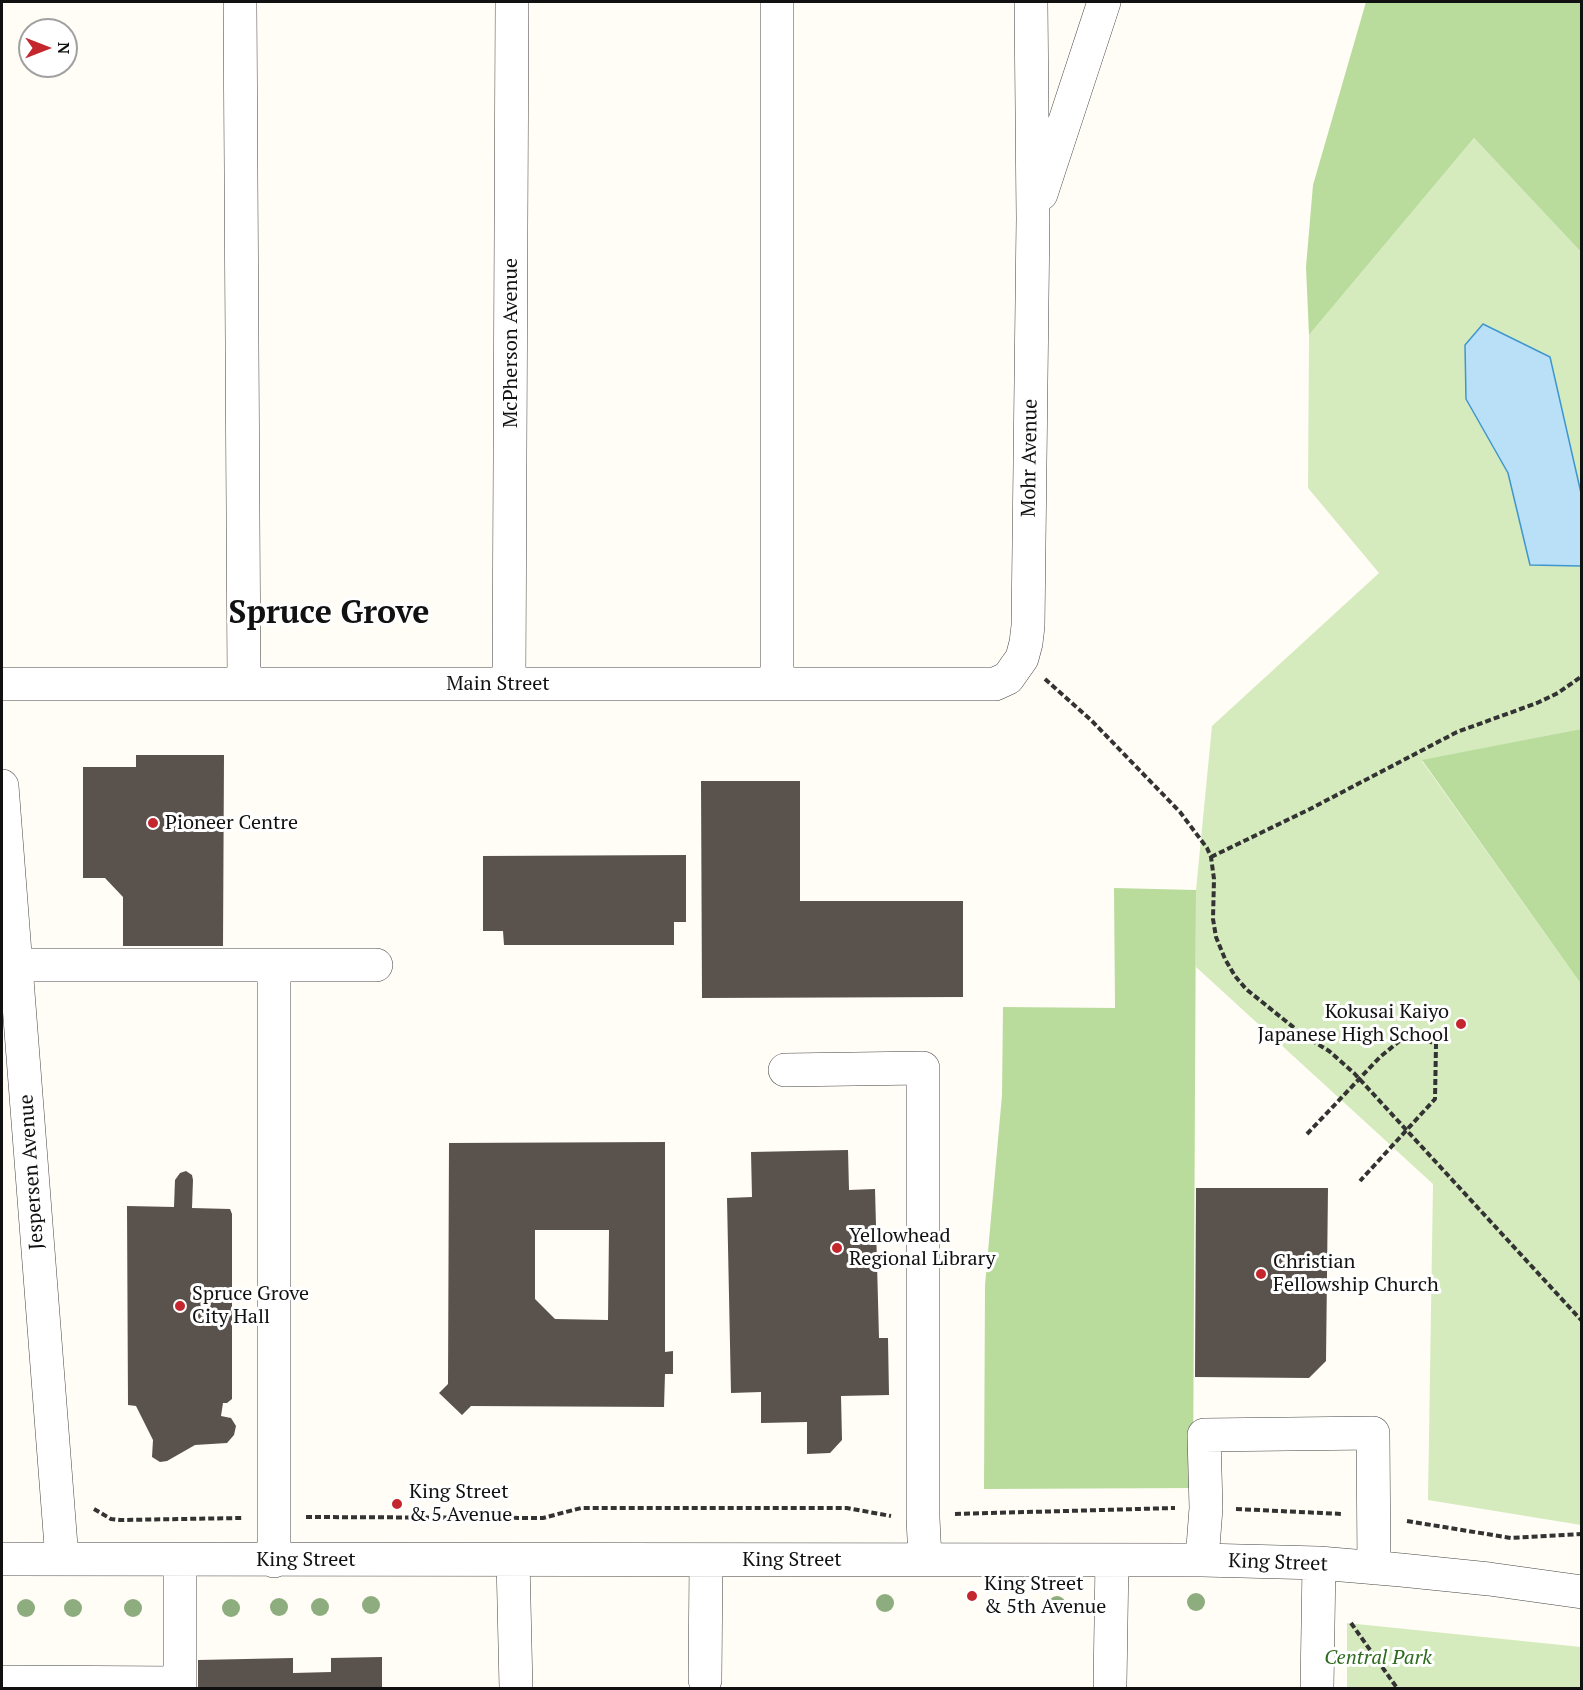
<!DOCTYPE html>
<style>
body{margin:0}
#map{position:relative;width:1583px;height:1690px;overflow:hidden;background:#fffdf5;font-family:"PT Serif",serif}
canvas{display:block}
.frame{position:absolute;inset:0;border:3px solid #111;pointer-events:none}
.north{position:absolute;left:18px;top:18px;width:60px;height:60px;box-sizing:border-box;background:#fff;border:2px solid #a0a0a0;border-radius:50%;rotate:90deg;font-size:16px;font-weight:700;line-height:24px;text-align:center;color:#111}
.north::after{content:'';display:block;margin:auto;width:21px;height:27px;background:#c4262e;clip-path:polygon(50% 0,100% 100%,50% 72%,0 100%)}
</style>
<div id="map">
<canvas width="1583" height="1690"></canvas>
<div class="frame"></div>
<div class="north">N</div>
</div>
<script>
const context = document.querySelector('canvas').getContext('2d');
context.lineJoin = 'round';
function fillPath(path, color) { context.fillStyle = color; context.fill(path, 'evenodd'); }
const shape = rows => new Path2D(rows.map(r => 'M' + r).join(''));
function trace(path, color, width, dash) { context.strokeStyle = color; context.lineWidth = width; context.lineCap = dash ? 'butt' : 'round'; context.setLineDash(dash || []); context.stroke(path); }
function write(font, color, halo, rows, align = 'center') {
  context.font = font + ' "PT Serif",serif'; context.lineWidth = 6; context.setLineDash([]); context.textBaseline = 'middle'; context.strokeStyle = halo; context.fillStyle = color; for (const [text, x, y, turn = 0] of rows) {
    context.save(); context.translate(x, y); context.rotate((+turn || 0) * Math.PI / 180); context.textAlign = isNaN(turn) ? turn : align; if (halo) context.strokeText(text, 0, 0); context.fillText(text, 0, 0); context.restore();
  }
}
fillPath(shape([
 [1474,138,1581,252,1581,729,1422,761,1581,984,1581,1525,1428,1500,1433,1184,1196,967,1196,890,1212,726,1379,573,1308,488,1309,335],
 [1347,1623,1581,1647,1581,1688,1347,1688]
]), '#d5ebbd');
fillPath(shape([
 [1366,2,1581,2,1581,252,1474,138,1309,335,1306,267,1313,185],
 [1581,729,1582,729,1581,984,1422,760],
 [1114,888,1196,890,1193,1488,984,1489,985,1285,1002,1095,1003,1007,1115,1008]
]), '#b9dc9c');
const water = shape([
 [1483,324,1550,357,1581,493,1581,566,1530,565,1508,473,1466,399,1465,345,1483,324]
]);
fillPath(water, '#b9e0f7');
trace(water, '#3f96cf', 1.5);
fillPath(shape([
 [136,755,224,755,223,946,123,946,123,897,105,878,83,878,83,767,136,767],
 [701,781,800,781,800,901,963,901,963,997,702,998],
 [686,855,686,922,674,922,674,945,504,945,503,931,483,931,483,856],
 [665,1142,665,1352,673,1351,673,1374,665,1374,664,1407,471,1406,462,1415,439,1393,448,1384,449,1143],
 [535,1230,609,1230,608,1320,555,1319,535,1299],
 [848,1150,849,1190,875,1189,879,1338,888,1338,889,1395,841,1396,842,1440,830,1453,807,1454,807,1422,761,1423,761,1392,731,1393,727,1198,752,1197,751,1152],
 [186,1171,192,1175,193,1180,192,1208,230,1209,232,1214,232,1399,227,1403,223,1403,221,1416,231,1418,236,1426,234,1435,227,1443,195,1445,167,1461,160,1462,152,1457,153,1440,136,1406,128,1405,127,1206,174,1207,175,1180,180,1173],
 [1196,1188,1328,1188,1326,1361,1309,1378,1195,1377],
 [382,1657,382,1688,198,1688,198,1660,293,1658,293,1673,331,1672,331,1658]
]), '#5a524d');
const minor = shape([
 [240,2,244,684],
 [777,2,777,684],
 [1041,194,1104,2],
 [2,684,995,684,1008,678,1022,658,1026,643,1028,626,1033,219,1031,2],
 [509,684,512,2],
 [2,786,62,1559],
 [16,965,376,965],
 [274,965,274,1561],
 [785,1070,923,1068,923,1518,925,1560],
 [2,1559,1202,1560,1319,1563,1401,1570,1489,1579,1582,1592],
 [180,1560,180,1688],
 [513,1560,516,1688],
 [1202,1560,1206,1508,1204,1435,1373,1433,1374,1568],
 [705,1680,706,1561],
 [4,1682,180,1683],
 [1110,1684,1112,1560],
 [1317,1688,1319,1563]
]);
trace(minor, '#444', 34);
trace(shape([
 [1045,679,1091,720,1180,812,1207,848,1211,857,1214,879,1213,919,1216,937,1225,959,1235,976,1246,989,1303,1035,1329,1051,1354,1073,1582,1321],
 [1211,857,1310,809,1457,732,1537,703,1558,693,1582,676],
 [1307,1134,1380,1057,1408,1034,1436,1044,1435,1099,1360,1181],
 [94,1509,111,1519,120,1520,242,1518],
 [1236,1509,1343,1514],
 [955,1514,1175,1508],
 [306,1517,543,1518,581,1508,847,1508,891,1516],
 [1407,1521,1511,1538,1582,1534],
 [1351,1623,1397,1688]
]), '#333', 4, [6, 3]);
trace(minor, '#fff', 33);
context.fillStyle = '#8dad7f';
for (const [x, y] of [
 [1196,1602],
 [885,1603],
 [371,1605],
 [1057,1605],
 [279,1607],
 [320,1607],
 [26,1608],
 [73,1608],
 [133,1608],
 [231,1608]
]) { context.beginPath(); context.arc(x, y, 9, 0, 2 * Math.PI); context.fill(); }
for (const [x, y, r, color] of [
 [153,823,6,"#c4262e"],
 [1461,1024,6,"#c4262e"],
 [837,1248,6,"#c4262e"],
 [1261,1274,6,"#c4262e"],
 [180,1306,6,"#c4262e"],
 [397,1504,6,"#c4262e"],
 [972,1596,6,"#c4262e"]
]) { const dot = new Path2D(); dot.arc(x, y, r, 0, 2 * Math.PI); context.fillStyle = color; context.fill(dot); trace(dot, '#fff', 2); }
write('20px', '#111', '#fff', [
 ["McPherson Avenue",511,343,-90],
 ["Mohr Avenue",1030,458,-89],
 ["Main Street",498,684],
 ["Jespersen Avenue",32,1172,-94],
 ["King Street",306,1560],
 ["King Street",792,1560],
 ["King Street",1278,1563,2]
]);
write('20px', '#111', '#fff', [
 ["Pioneer Centre",165,823],
 ["Kokusai Kaiyo",1449,1012,"right"],
 ["Japanese High School",1449,1035,"right"],
 ["Yellowhead",849,1236],
 ["Regional Library",849,1259],
 ["Christian",1273,1262],
 ["Fellowship Church",1273,1285],
 ["Spruce Grove",192,1294],
 ["City Hall",192,1317],
 ["King Street",409,1492],
 ["& 5 Avenue",409,1515],
 ["King Street",984,1584],
 ["& 5th Avenue",984,1607]
], 'left');
write('italic 20px', '#2f6b1f', '#fff', [
 ["Central Park",1378,1658]
]);
write('bold 32px', '#111', '#fff', [
 ["Spruce Grove",329,614]
]);
</script>
